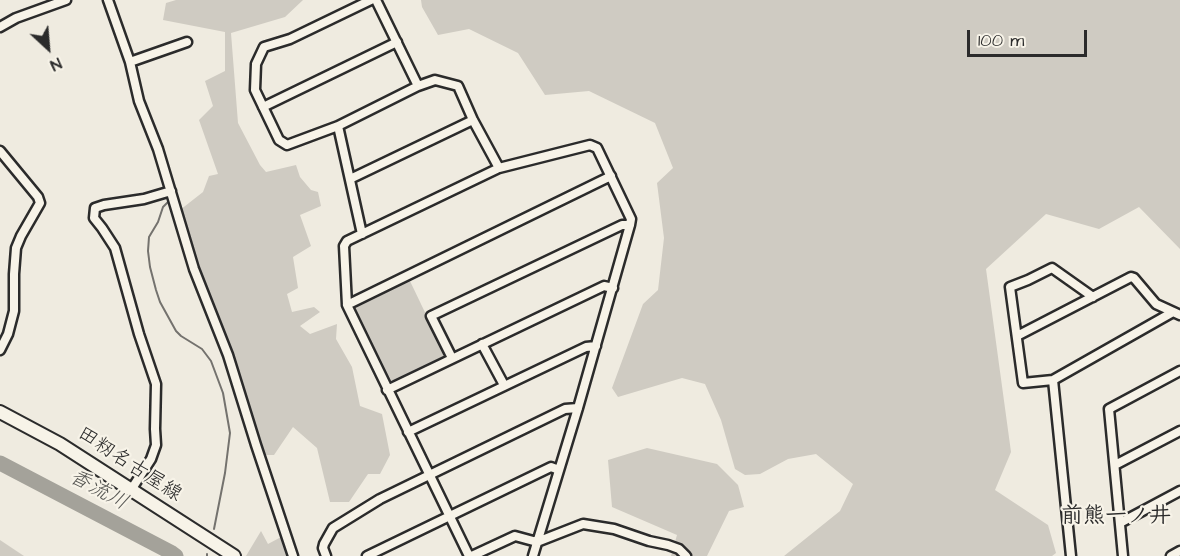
<!DOCTYPE html>
<meta charset="utf-8">
<style>
body{margin:0}
#map{position:relative;width:1180px;height:556px;overflow:hidden;background:#efebe0;font-family:"Architects Daughter",sans-serif}
canvas{display:block}
.north{position:absolute;left:18px;top:18px;width:60px;height:60px;-webkit-text-stroke:4px #f7f3e8;paint-order:stroke;rotate:154deg;font-size:16px;font-weight:700;line-height:24px;text-align:center;color:#2b2b2b}
.north::after{content:'';display:block;margin:auto;width:21px;height:27px;background:#2b2b2b;clip-path:polygon(50% 0,100% 100%,50% 72%,0 100%)}
.scale{position:absolute;left:967px;top:30px;width:120px;height:27px;box-sizing:border-box;border:3px solid #2b2b2b;border-top:0;padding-left:8px;font-size:18px;line-height:21px;white-space:nowrap;color:#2b2b2b;-webkit-text-stroke:4px #f7f3e8;paint-order:stroke}
</style>
<div id="map">
<canvas width="1180" height="556"></canvas>
<div class="north">N</div>
<div class="scale">100 m</div>
</div>
<script>
const context = document.querySelector('canvas').getContext('2d');
context.lineJoin = 'round';
function fillPath(path, color) { context.fillStyle = color; context.fill(path, 'evenodd'); }
const shape = rows => new Path2D(rows.map(r => 'M' + r).join(''));
function trace(path, color, width, dash) { context.strokeStyle = color; context.lineWidth = width; context.lineCap = dash ? 'butt' : 'round'; context.setLineDash(dash || []); context.stroke(path); }
function write(font, color, halo, rows, align = 'center') {
  context.font = font + ' "Architects Daughter","Klee One",sans-serif'; context.lineWidth = 4.5; context.setLineDash([]); context.textBaseline = 'middle'; context.strokeStyle = halo; context.fillStyle = color; for (const [text, x, y, turn = 0] of rows) {
    context.save(); context.translate(x, y); context.rotate((+turn || 0) * Math.PI / 180); context.textAlign = isNaN(turn) ? turn : align; if (halo) context.strokeText(text, 0, 0); context.fillText(text, 0, 0); context.restore();
  }
}
fillPath(shape([
 [176,0,303,0,285,17,231,33,238,123,260,165,266,172,296,165,300,177,311,190,318,192,321,206,300,215,311,246,293,257,298,288,287,294,292,312,314,307,320,312,300,326,310,334,337,324,336,339,352,367,360,406,382,414,390,455,380,474,368,474,349,502,330,502,317,448,293,427,274,455,264,455,231,353,197,269,180,210,203,192,209,176,218,174,199,120,213,106,205,81,225,71,225,32,163,20,166,3],
 [421,0,1180,0,1180,249,1139,207,1099,229,1046,214,986,269,1011,452,995,490,1048,525,1056,553,1052,556,784,556,840,511,853,484,816,454,788,459,760,474,745,475,735,469,721,420,705,384,682,378,618,397,612,388,643,304,658,290,664,238,657,183,673,168,655,123,589,91,545,95,518,53,469,29,438,35,422,7],
 [409,279,444,352,443,358,395,381,390,380,355,310,358,304],
 [647,448,717,464,738,485,744,507,729,511,707,556,671,556,677,535,612,507,608,460],
 [261,531,268,544,283,536,290,556,246,556],
 [0,540,24,556,0,556]
]), '#cfcbc2');
trace(shape([
 [169,201,163,207,158,222,149,237,148,251,150,267,156,290,160,302,176,331,181,336,202,349,211,361,223,393,230,433,225,473,214,529],
 [207,556,207,554]
]), '#74726e', 2);
trace(shape([
 [0,463,172,553,176,556]
]), '#a4a29a', 15);
const street = shape([
 [108,0,130,62,139,101,158,149,194,269,228,355,256,445,293,556],
 [376,0,418,86],
 [0,27,16,18,66,0],
 [130,62,187,42],
 [263,107,397,42],
 [338,126,287,145,279,140,255,90,256,64,264,47,290,39,371,0],
 [0,151,38,197,40,203,21,236,16,248,14,274,14,311,8,334,0,350],
 [350,179,473,120],
 [362,234,338,126,418,86,435,80,458,86,473,120,499,168],
 [347,305,611,176],
 [1017,336,1131,277,1134,278,1156,304,1180,315],
 [482,344,504,385],
 [452,358,431,316,622,225,630,225],
 [1053,380,1023,383,1010,287,1028,280,1052,268,1093,297],
 [387,390,604,286,613,288],
 [408,432,586,347,596,346],
 [1115,465,1180,431],
 [131,490,151,459,156,445,155,429,156,384,139,334,115,248,102,228,94,218,95,208,104,205,144,199,171,191],
 [1120,523,1180,491],
 [326,556,323,548,324,544,333,528,380,499,565,409,578,408],
 [367,556,551,467,559,470],
 [469,556,347,305,344,246,347,241,499,168,590,145,597,148,631,219,630,225,578,408,533,556],
 [472,556,515,536,537,542,583,524,614,529,649,541,668,545,679,549,686,556],
 [1071,556,1053,380,1173,312],
 [1123,556,1109,409,1180,371],
 [1171,556,1180,551]
]);
const secondary = shape([
 [0,412,60,444,234,556]
]);
trace(street, '#2b2b2b', 13);
trace(secondary, '#2b2b2b', 16);
trace(street, '#f7f3e8', 8);
trace(secondary, '#f7f3e8', 12);
write('20px', '#2b2b2b', '#f7f3e8', [
 ["田籾名古屋線",129,465,33]
]);
write('italic 21px', '#555552', '#f7f3e8', [
 ["香流川",98,491,28]
]);
write('bold 22px', '#2b2b2b', '#f7f3e8', [
 ["前熊一ノ井",1116,517]
]);
</script>
